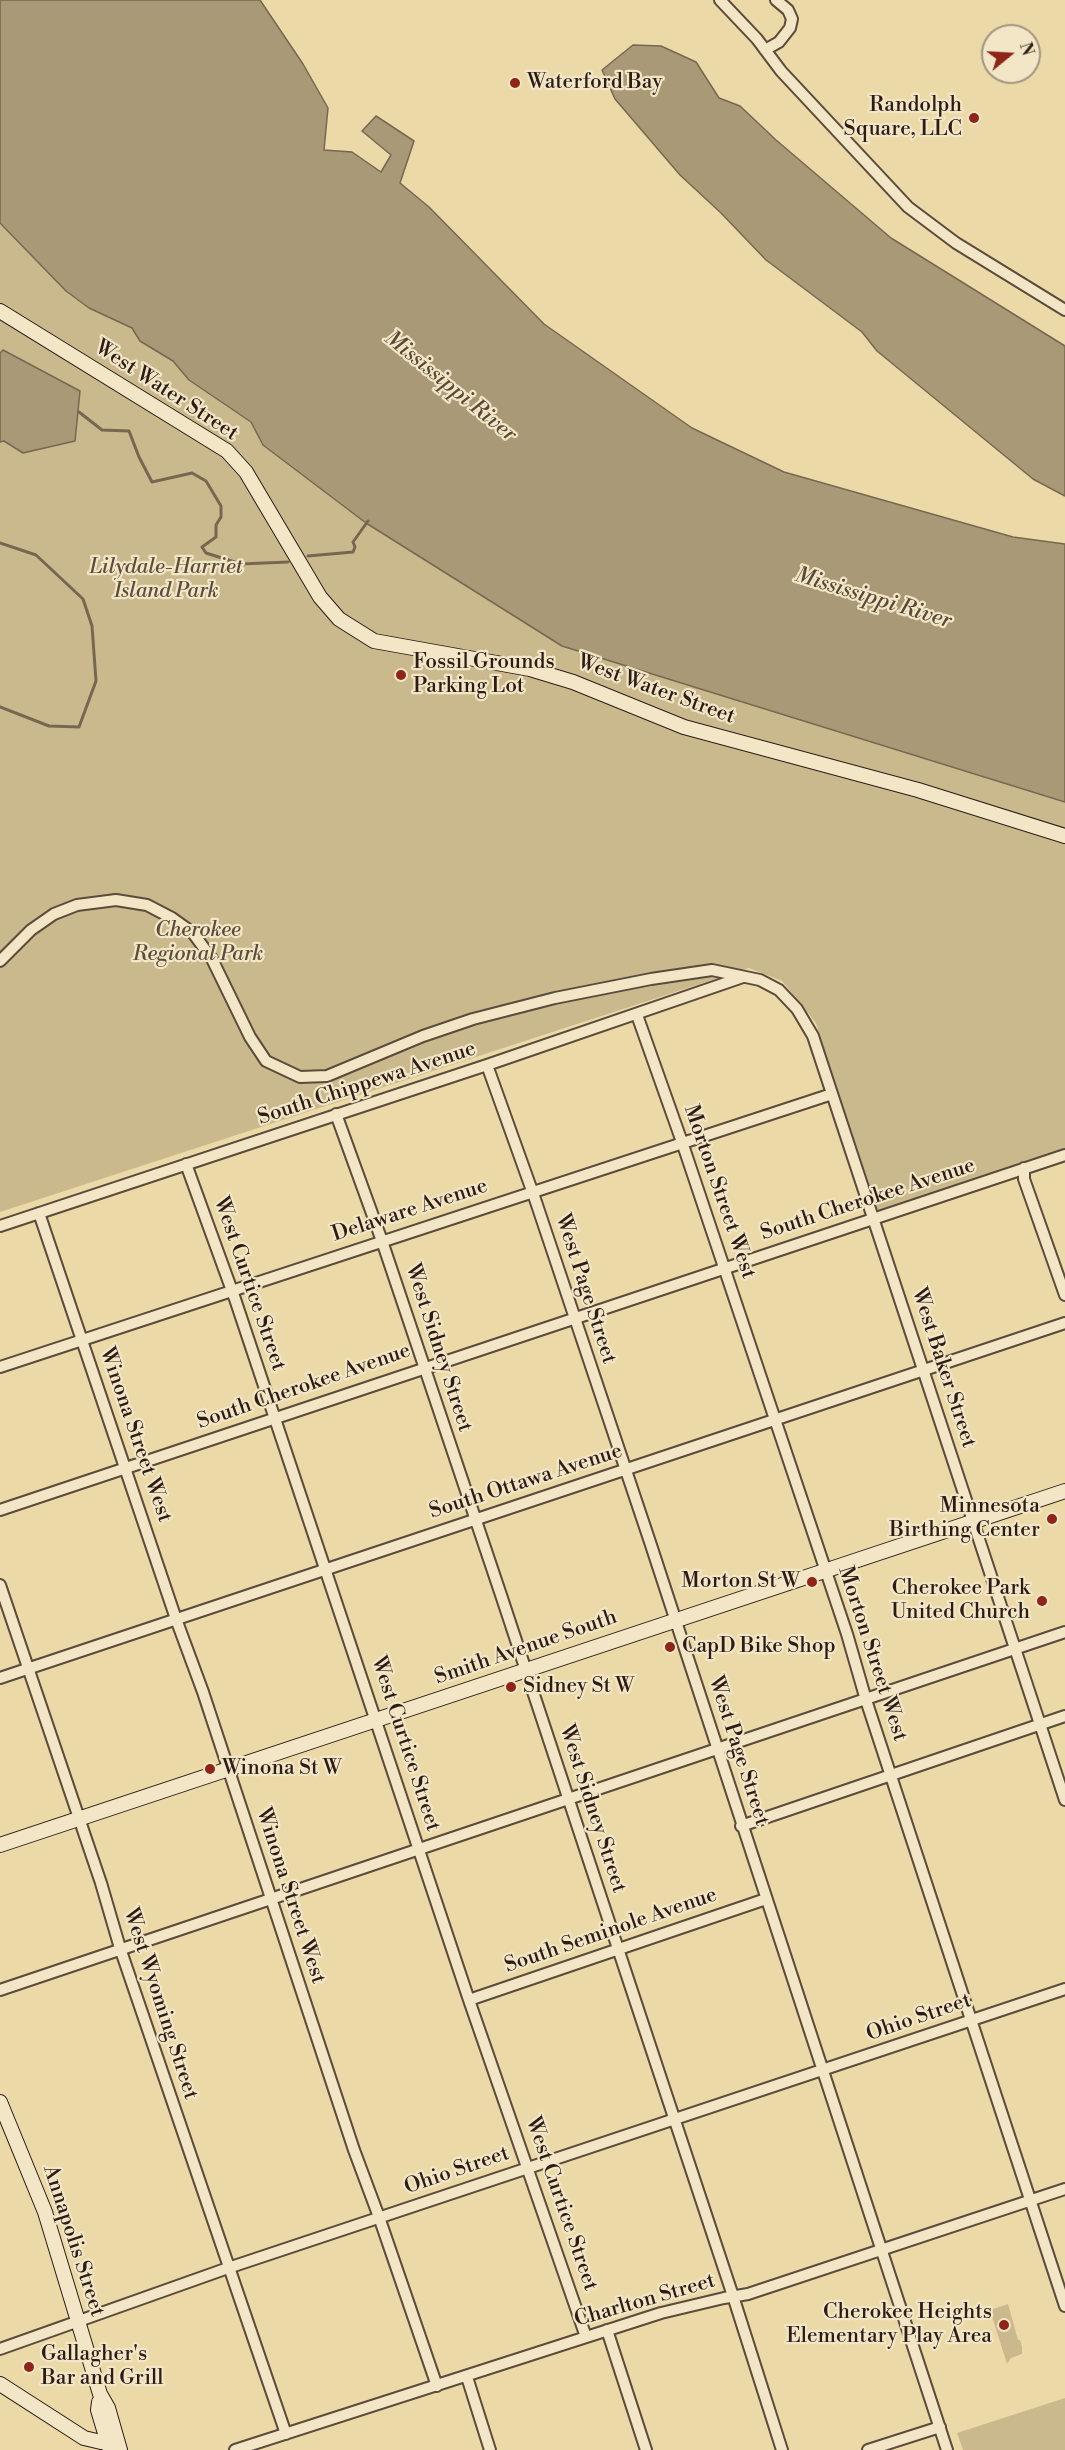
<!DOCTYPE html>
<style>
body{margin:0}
#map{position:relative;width:1065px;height:2450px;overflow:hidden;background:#ebd9a7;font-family:"Libre Bodoni",serif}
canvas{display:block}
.north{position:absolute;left:981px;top:24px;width:60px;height:60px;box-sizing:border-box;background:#f2e6c6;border:2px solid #a39580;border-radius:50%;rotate:72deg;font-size:16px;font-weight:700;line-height:24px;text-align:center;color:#2d1c16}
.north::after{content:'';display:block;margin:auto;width:21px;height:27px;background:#8f2418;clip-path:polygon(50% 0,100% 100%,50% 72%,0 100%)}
</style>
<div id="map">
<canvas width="1065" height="2450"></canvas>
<div class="north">N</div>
</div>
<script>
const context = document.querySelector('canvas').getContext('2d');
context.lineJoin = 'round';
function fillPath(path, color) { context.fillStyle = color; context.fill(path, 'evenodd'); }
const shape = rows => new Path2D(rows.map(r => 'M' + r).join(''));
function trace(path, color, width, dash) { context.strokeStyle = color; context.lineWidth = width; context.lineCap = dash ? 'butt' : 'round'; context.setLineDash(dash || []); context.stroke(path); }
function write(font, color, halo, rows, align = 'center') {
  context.font = font + ' "Libre Bodoni",serif'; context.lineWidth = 4.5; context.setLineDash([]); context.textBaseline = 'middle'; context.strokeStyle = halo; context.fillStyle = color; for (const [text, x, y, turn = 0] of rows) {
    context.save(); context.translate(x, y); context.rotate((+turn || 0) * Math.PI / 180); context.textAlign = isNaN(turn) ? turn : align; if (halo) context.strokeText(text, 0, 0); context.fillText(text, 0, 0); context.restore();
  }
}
fillPath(shape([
 [0,223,66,291,89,308,132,328,140,341,173,361,189,380,251,422,263,445,562,646,1065,802,1065,1149,878,1211,816,1023,782,981,749,968,0,1212],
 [1008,2304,1018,2340,1020,2340,1022,2347,1022,2354,1011,2358,1007,2364,990,2310],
 [1065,2398,1065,2450,963,2450,957,2433]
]), '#cbb98e');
const water = shape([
 [0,0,260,0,303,64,328,108,324,150,352,152,381,172,391,155,362,131,376,116,414,141,400,183,429,207,544,324,692,428,784,472,1013,537,1065,544,1065,802,562,646,366,523,263,445,251,422,189,380,173,361,140,341,132,328,89,308,66,291,0,223,0,0],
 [633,45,661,46,696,62,719,98,740,106,776,140,891,238,1065,346,1065,496,1033,479,877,351,862,332,766,260,721,213,680,175,615,99,602,70,633,45],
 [3,350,80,391,75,441,23,453,4,441,0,442,0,353,3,350]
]);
fillPath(water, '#aa9976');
trace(water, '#786750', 1.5);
trace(shape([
 [79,412,102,430,129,431,139,457,152,482,192,473,206,481,221,506,221,517,216,525,216,537,202,547,206,553,241,564,288,562],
 [0,543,36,555,83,599,92,626,96,681,79,727,49,726,0,707],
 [308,556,353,552,355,547,353,542,368,521]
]), '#786750', 3);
const street = shape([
 [720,0,757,39,781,71,908,207,956,243,1065,310],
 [765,50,779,42,790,28,792,19,788,10,776,0],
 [0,961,31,930,54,914,77,905,116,900,147,905,172,918,193,933,212,959,250,1037,266,1061,300,1077,327,1076,423,1036,473,1019,555,998,651,979,712,970,760,980,779,990,797,1009,813,1036,1065,1800],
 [637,1015,682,1142,847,1634,866,1700,1065,2306],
 [487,1065,535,1199,650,1542,947,2450],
 [336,1114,382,1241,501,1595,733,2296,782,2450],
 [186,1164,235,1299,469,2000,586,2337],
 [1024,1168,1024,1179,1065,1295],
 [39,1213,176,1619,203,1692,354,2150,379,2217,437,2386],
 [0,1226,487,1065,743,977],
 [0,1367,832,1094],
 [0,1510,1065,1155],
 [0,1585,101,1883,120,1948,286,2434],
 [0,1678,1065,1323],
 [741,1826,1065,1716],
 [0,1990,1065,1632],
 [469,2000,766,1899],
 [607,2330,646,2450],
 [0,2349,228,2268,1065,1989],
 [467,2377,490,2450],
 [235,2450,661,2313,724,2298,748,2294,1065,2189],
 [868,2450,940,2427]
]);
const secondary = shape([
 [0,311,227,451,246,472,320,597,339,619,374,641,530,669,573,682,684,727,918,790,1065,836],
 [0,1845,1065,1491],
 [0,2102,45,2212,100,2394,108,2408,120,2450],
 [0,2384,84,2438,101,2442,107,2439],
 [99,2402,98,2410,110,2450]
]);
trace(street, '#5c4b3a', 14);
trace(secondary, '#2d1c16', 16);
trace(street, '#f2e6c6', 10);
trace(secondary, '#f2e6c6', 14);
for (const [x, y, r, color] of [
 [515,83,6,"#8f2418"],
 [974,118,6,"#8f2418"],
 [401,675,6,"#8f2418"],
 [1052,1519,6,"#8f2418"],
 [812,1582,6,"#8f2418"],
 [1042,1601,6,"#8f2418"],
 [670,1647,6,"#8f2418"],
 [511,1687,6,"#8f2418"],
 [210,1769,6,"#8f2418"],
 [1004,2325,6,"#8f2418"],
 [29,2367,6,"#8f2418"]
]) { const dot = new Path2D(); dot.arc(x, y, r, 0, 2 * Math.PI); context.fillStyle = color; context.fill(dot); trace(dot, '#f2e6c6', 2); }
write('21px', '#2d1c16', '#f2e6c6', [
 ["Waterford Bay",527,83],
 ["Randolph",962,106,"right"],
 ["Square, LLC",962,130,"right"],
 ["Fossil Grounds",413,663],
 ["Parking Lot",413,687],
 ["Minnesota",1040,1507,"right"],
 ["Birthing Center",1040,1531,"right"],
 ["Morton St W",800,1582,"right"],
 ["Cherokee Park",1030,1589,"right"],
 ["United Church",1030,1613,"right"],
 ["CapD Bike Shop",682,1647],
 ["Sidney St W",523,1687],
 ["Winona St W",222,1769],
 ["Cherokee Heights",992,2313,"right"],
 ["Elementary Play Area",992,2337,"right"],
 ["Gallagher's",41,2355],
 ["Bar and Grill",41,2379]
], 'left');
write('21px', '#2d1c16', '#f2e6c6', [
 ["West Water Street",166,391,33],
 ["West Water Street",656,690,20],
 ["South Chippewa Avenue",367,1084,-18],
 ["Morton Street West",719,1192,71],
 ["South Cherokee Avenue",868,1200,-18],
 ["Delaware Avenue",410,1211,-18],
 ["West Curtice Street",249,1284,71],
 ["West Page Street",585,1289,72],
 ["West Sidney Street",438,1348,72],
 ["West Baker Street",943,1368,72],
 ["South Cherokee Avenue",304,1387,-19],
 ["Winona Street West",135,1435,71],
 ["South Ottawa Avenue",526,1482,-18],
 ["Smith Avenue South",526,1648,-19],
 ["Morton Street West",872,1654,72],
 ["West Curtice Street",405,1744,72],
 ["West Page Street",738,1751,72],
 ["West Sidney Street",592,1809,72],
 ["Winona Street West",290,1896,72],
 ["South Seminole Avenue",611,1931,-19],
 ["West Wyoming Street",160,2004,72],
 ["Ohio Street",919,2018,-19],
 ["Ohio Street",457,2171,-19],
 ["West Curtice Street",561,2204,71],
 ["Annapolis Street",73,2241,72],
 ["Charlton Street",645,2301,-16]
]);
write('italic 21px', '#5c4b3a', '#f2e6c6', [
 ["Lilydale-Harriet",166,568],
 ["Island Park",166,592],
 ["Cherokee",198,931],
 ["Regional Park",198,955]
]);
write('italic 22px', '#594838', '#f2e6c6', [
 ["Mississippi River",450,387,39],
 ["Mississippi River",873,599,17]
]);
</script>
